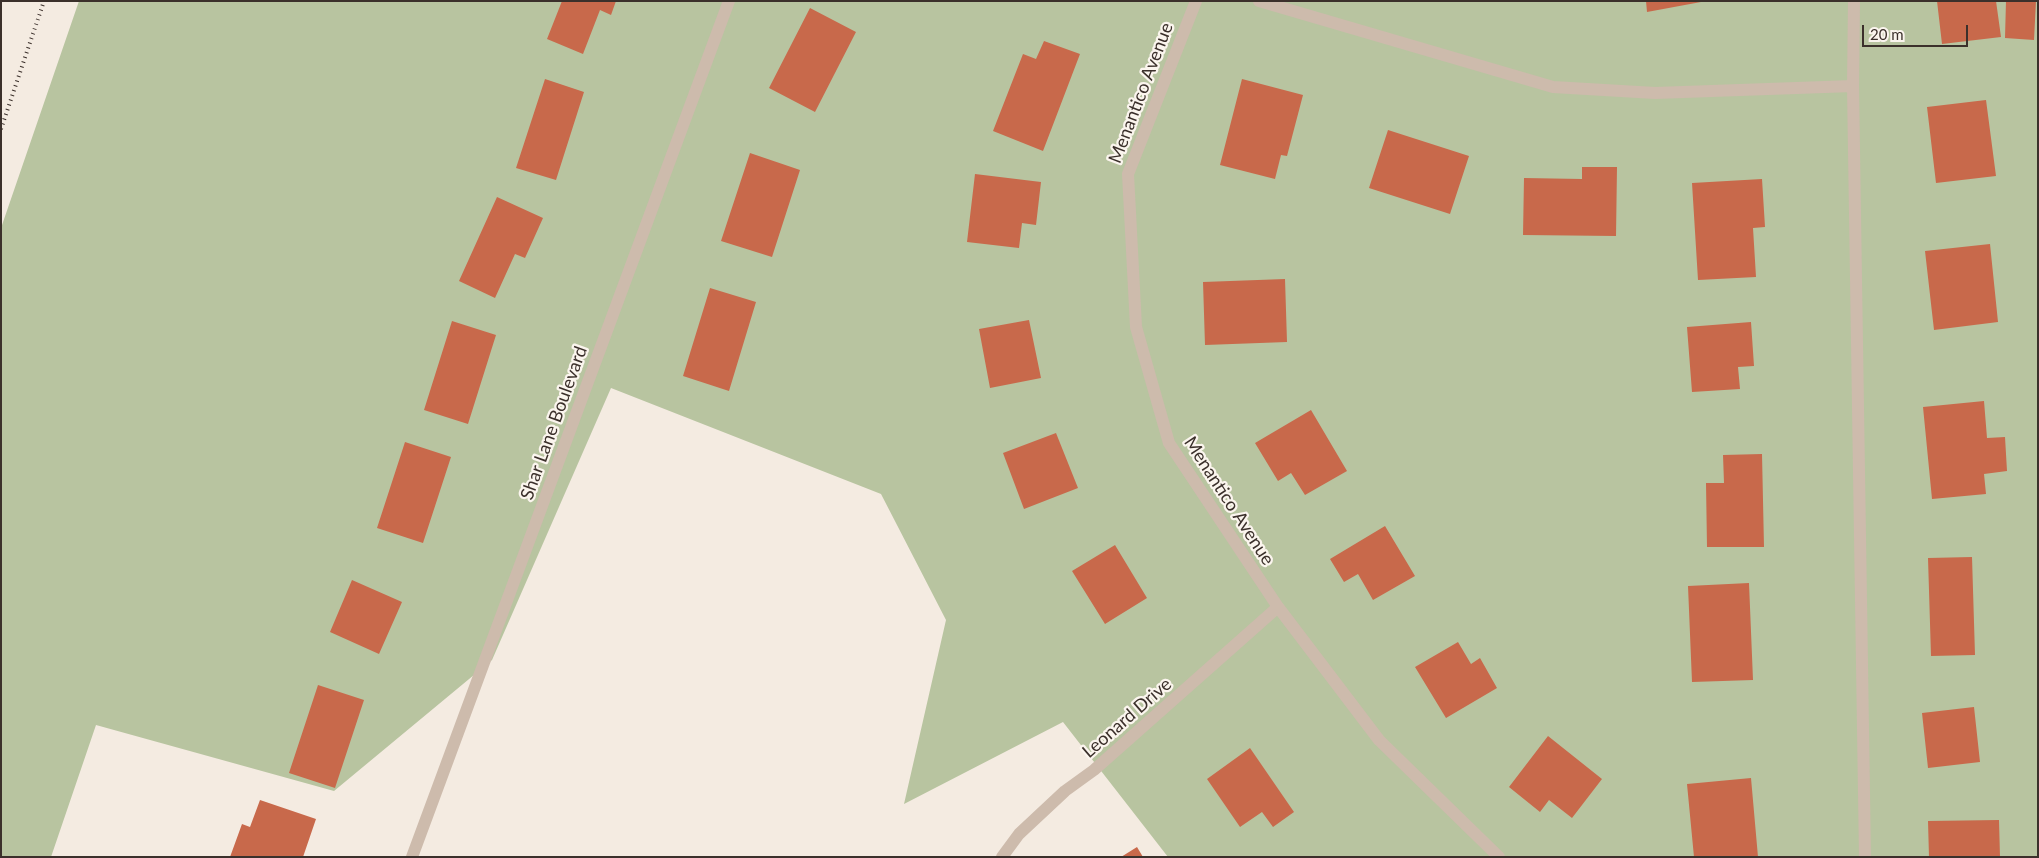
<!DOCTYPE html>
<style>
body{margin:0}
#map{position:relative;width:2039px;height:858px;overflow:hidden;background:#f4ebe1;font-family:Lato,sans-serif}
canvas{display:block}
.frame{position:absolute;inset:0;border:2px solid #3b302b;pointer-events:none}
.scale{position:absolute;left:1862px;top:25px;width:106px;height:22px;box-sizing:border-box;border:2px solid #3b302b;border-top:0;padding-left:6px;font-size:15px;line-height:18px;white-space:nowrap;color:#3b302b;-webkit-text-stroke:4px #fbf5ee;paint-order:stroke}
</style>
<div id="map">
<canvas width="2039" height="858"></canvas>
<div class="frame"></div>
<div class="scale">20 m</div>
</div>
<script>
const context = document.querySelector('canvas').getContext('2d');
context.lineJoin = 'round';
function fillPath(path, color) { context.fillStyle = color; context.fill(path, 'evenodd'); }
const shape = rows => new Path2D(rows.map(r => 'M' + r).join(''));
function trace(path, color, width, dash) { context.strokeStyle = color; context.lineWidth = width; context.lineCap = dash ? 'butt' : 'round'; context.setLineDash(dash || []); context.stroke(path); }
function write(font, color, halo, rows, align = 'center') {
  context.font = font + ' Lato,sans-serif'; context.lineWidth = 4.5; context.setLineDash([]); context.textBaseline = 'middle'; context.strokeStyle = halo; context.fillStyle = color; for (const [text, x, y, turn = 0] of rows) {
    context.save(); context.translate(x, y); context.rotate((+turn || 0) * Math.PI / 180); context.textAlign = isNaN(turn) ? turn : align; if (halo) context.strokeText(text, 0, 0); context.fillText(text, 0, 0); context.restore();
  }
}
fillPath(shape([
 [79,1,2038,1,2038,857,1168,857,1063,722,904,804,946,620,881,494,611,388,492,660,334,791,96,725,51,857,1,857,1,228]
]), '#b8c4a0');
fillPath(shape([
 [562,1,616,1,611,15,600,10,583,54,547,39],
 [1646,1,1701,1,1701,2,1647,12],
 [1937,1,1996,1,2001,37,1942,44],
 [2006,1,2036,1,2034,40,2005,38],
 [810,8,856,32,815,112,769,88],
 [1044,41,1080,54,1043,151,993,131,1023,54,1036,59],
 [545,79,584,92,556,180,516,168],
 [1242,79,1303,95,1287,156,1281,155,1275,179,1220,165],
 [1986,100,1996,176,1936,183,1927,107],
 [1388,130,1469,156,1450,214,1369,188],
 [750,153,800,170,772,257,721,241],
 [1582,167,1617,167,1616,236,1523,235,1524,178,1582,179],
 [975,174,1041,182,1036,225,1022,223,1019,248,967,242],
 [1762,179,1765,227,1753,228,1756,277,1698,280,1692,183],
 [497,197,543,218,525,258,515,254,495,298,459,281],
 [1990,244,1998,322,1934,330,1925,251],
 [1285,279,1287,342,1205,345,1203,282],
 [710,288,756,302,729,391,683,376],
 [1029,320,1041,378,990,388,979,329],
 [452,321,496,335,468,424,424,410],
 [1751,322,1754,366,1738,367,1740,389,1692,392,1687,327],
 [1984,401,1987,438,2005,437,2007,471,1984,474,1986,494,1932,499,1923,407],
 [1311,410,1347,471,1305,495,1291,473,1278,481,1255,443],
 [1056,433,1078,488,1024,509,1003,453],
 [405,442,451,457,423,543,377,528],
 [1762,454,1764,547,1707,547,1706,483,1724,483,1723,455],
 [1385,526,1415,576,1373,600,1358,574,1344,582,1330,559],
 [1115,545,1147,598,1105,624,1072,571],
 [1972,557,1975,655,1931,656,1928,558],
 [352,580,402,602,379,654,330,632],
 [1749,583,1753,680,1692,682,1688,586],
 [1458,642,1471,664,1480,658,1497,688,1446,718,1415,667],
 [318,685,364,700,335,788,289,773],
 [1974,707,1980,762,1928,768,1922,713],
 [1548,736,1602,779,1572,818,1549,800,1540,812,1509,787],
 [1250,748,1294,812,1273,827,1262,812,1240,827,1207,779],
 [1751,778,1758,857,1694,857,1687,784],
 [260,800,316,819,303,857,230,857,242,824,250,827],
 [1999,820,2000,857,1929,857,1928,821],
 [1137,847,1143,857,1121,857]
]), '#c8694b');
trace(shape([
 [1196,1,1128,174,1136,327,1169,443,1278,607,1379,740,1499,857],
 [1259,1,1553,87,1655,93,1853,86],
 [1854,1,1853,86,1865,857],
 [412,857,729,1],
 [1002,857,1019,834,1065,791,1094,770,1278,607]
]), '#cdbbac', 12);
trace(shape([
 [1,129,44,1]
]), '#3b302b', 4, [1, 4]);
write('18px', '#3b302b', '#fbf5ee', [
 ["Menantico Avenue",1141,93,-69],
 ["Shar Lane Boulevard",554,423,-70],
 ["Menantico Avenue",1229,501,57],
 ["Leonard Drive",1127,718,-41]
]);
</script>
